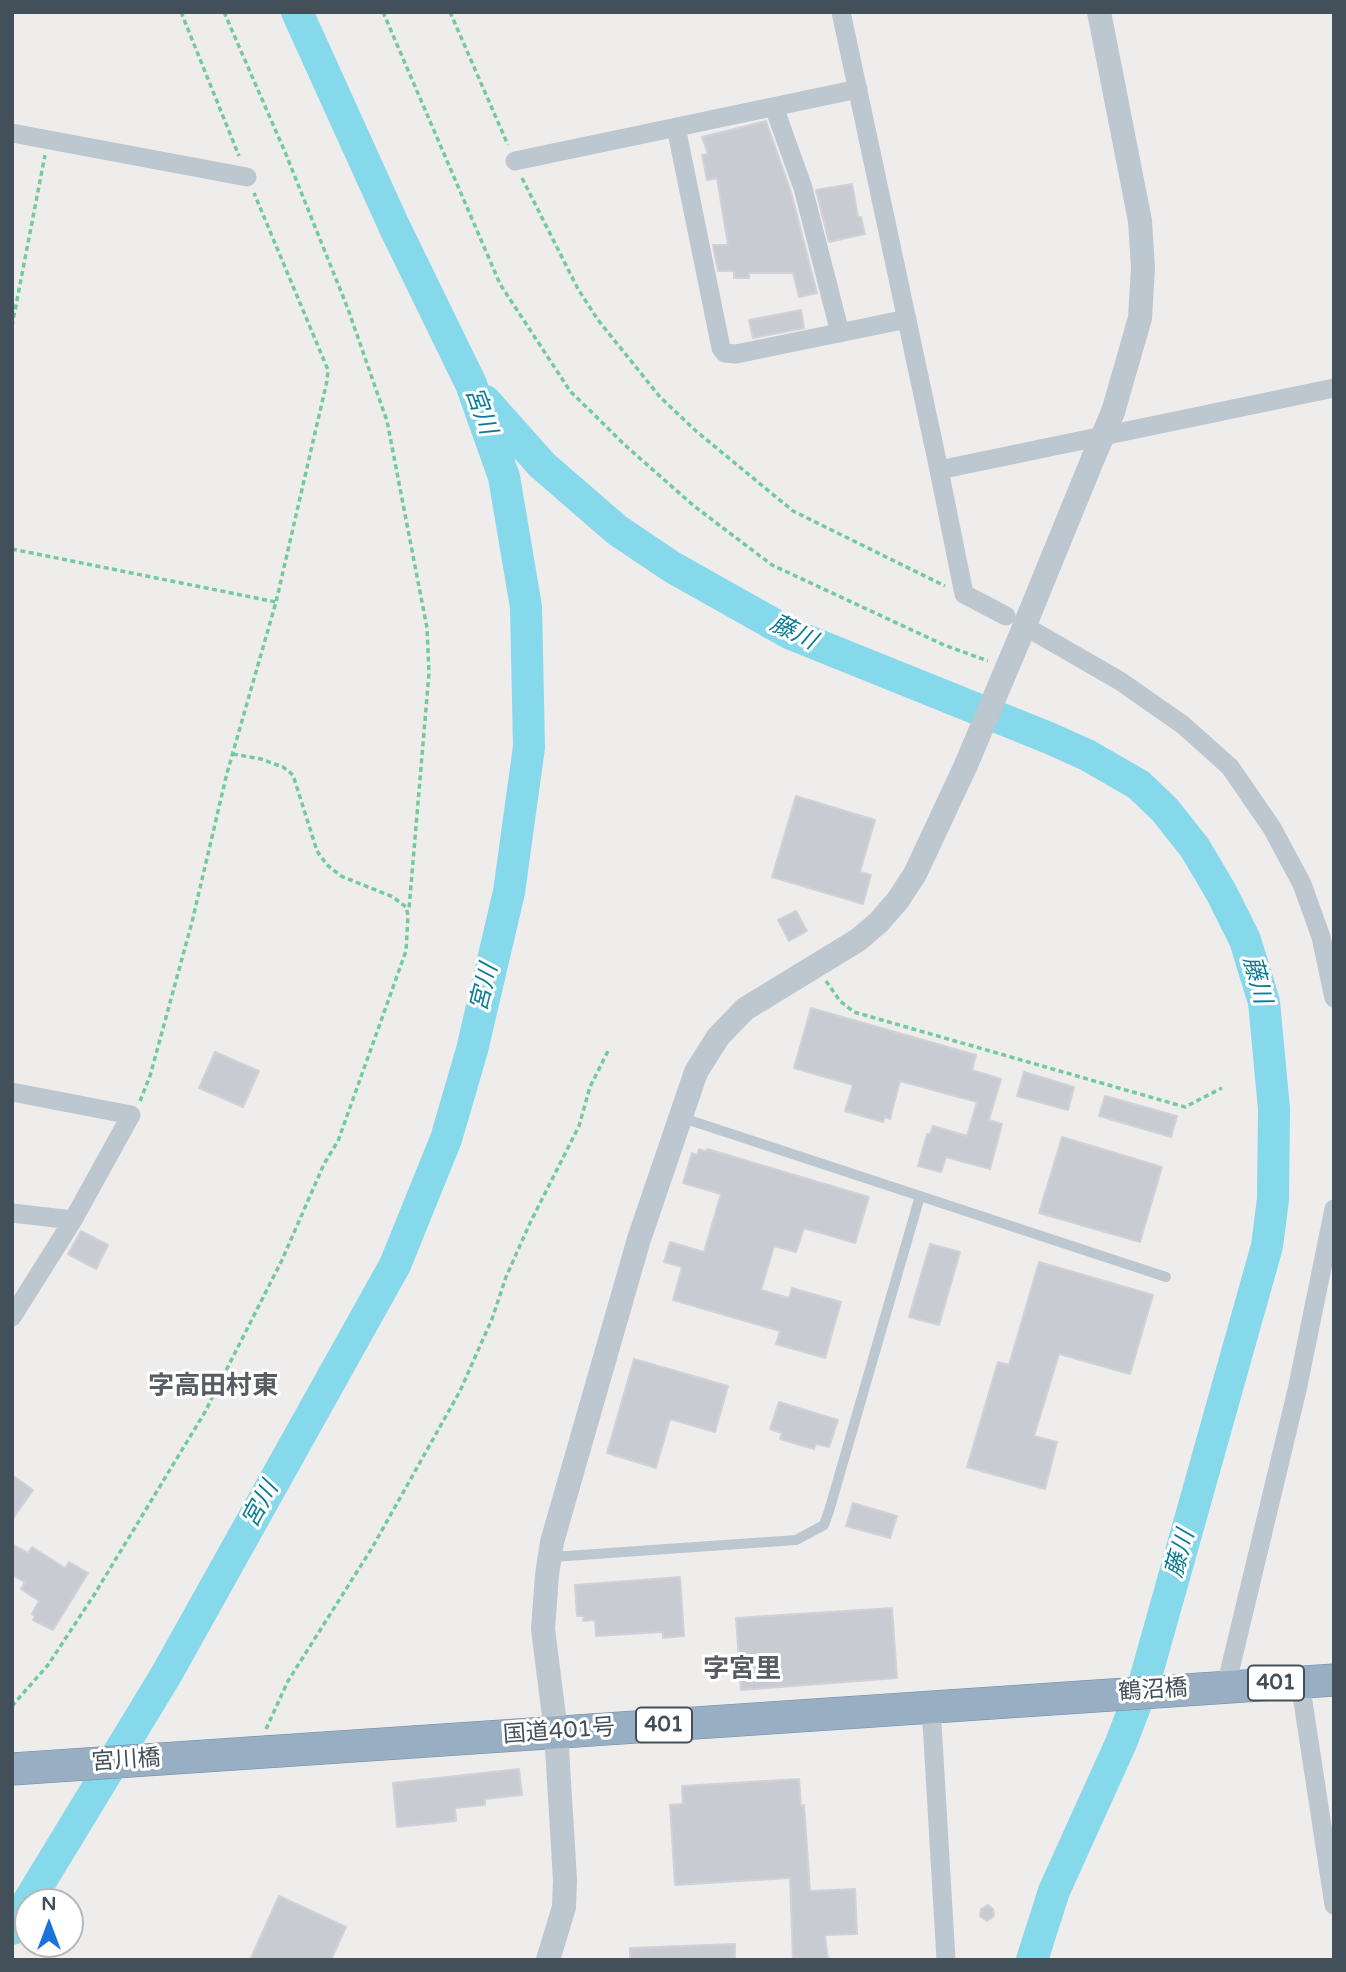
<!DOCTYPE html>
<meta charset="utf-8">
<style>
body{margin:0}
#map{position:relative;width:1346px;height:1972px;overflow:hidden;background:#efecec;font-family:"Varela Round",sans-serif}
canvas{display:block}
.frame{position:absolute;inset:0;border:14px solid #445059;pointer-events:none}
.north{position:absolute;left:14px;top:1888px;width:70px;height:70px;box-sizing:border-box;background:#fff;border:2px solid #b4b9bd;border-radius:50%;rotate:0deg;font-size:19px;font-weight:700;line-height:28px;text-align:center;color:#445059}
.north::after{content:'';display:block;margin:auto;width:24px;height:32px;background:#1973db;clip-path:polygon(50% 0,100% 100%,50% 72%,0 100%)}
</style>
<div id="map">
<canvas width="1346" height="1972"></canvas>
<div class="frame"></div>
<div class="north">N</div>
</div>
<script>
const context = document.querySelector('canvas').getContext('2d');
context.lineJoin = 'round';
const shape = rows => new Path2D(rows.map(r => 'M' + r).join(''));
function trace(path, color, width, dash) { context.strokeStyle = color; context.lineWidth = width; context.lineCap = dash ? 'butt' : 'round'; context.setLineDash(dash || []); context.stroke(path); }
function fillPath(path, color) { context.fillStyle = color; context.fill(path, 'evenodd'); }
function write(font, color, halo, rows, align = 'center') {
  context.font = font + ' "Varela Round","Noto Sans JP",sans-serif'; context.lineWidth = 6; context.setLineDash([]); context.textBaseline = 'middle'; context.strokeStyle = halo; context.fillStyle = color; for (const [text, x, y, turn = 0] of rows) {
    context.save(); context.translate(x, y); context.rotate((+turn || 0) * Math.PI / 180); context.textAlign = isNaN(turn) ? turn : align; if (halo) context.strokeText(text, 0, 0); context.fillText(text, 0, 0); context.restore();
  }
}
trace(shape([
 [485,401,542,465,617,530,672,567,791,634,1049,738,1087,755,1139,785,1165,810,1195,848,1221,892,1245,940,1264,1002,1274,1109,1273,1199,1267,1246,1145,1680,1121,1743,1054,1891,1032,1960],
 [28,1902,166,1675,395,1265,446,1139,472,1050,509,892,529,747,526,607,504,477,471,384,394,226,297,12],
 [12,1929,28,1903]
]), '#86d8eb', 32);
const building = shape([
 [766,121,791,192,817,293,799,297,793,273,749,273,749,278,734,278,734,271,718,271,713,245,728,245,717,178,707,180,702,155,708,154,702,137,766,121],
 [852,184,858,217,861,217,865,234,829,242,816,190,852,184],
 [801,310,804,328,753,338,749,320,801,310],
 [796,796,875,820,860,872,871,875,863,904,772,877,796,796],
 [796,911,807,931,789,941,778,920,796,911],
 [811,1008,976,1055,972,1070,1001,1079,989,1120,1002,1124,990,1169,946,1157,941,1172,918,1166,927,1134,930,1134,933,1126,967,1136,977,1102,900,1081,890,1119,885,1117,883,1122,845,1111,853,1085,794,1068,811,1008],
 [215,1052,259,1071,243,1107,199,1088,215,1052],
 [1024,1072,1074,1087,1068,1110,1017,1096,1024,1072],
 [1105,1096,1177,1116,1171,1137,1099,1116,1105,1096],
 [1062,1137,1162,1167,1140,1242,1039,1213,1062,1137],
 [699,1149,706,1152,707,1149,869,1197,855,1243,804,1228,796,1252,774,1246,761,1290,789,1298,792,1288,841,1302,825,1358,776,1344,780,1331,673,1300,682,1267,664,1262,670,1242,704,1252,721,1194,683,1183,692,1153,697,1155,699,1149],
 [81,1231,108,1245,96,1269,68,1254,81,1231],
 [930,1244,960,1252,939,1325,909,1317,930,1244],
 [1039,1262,1153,1295,1130,1374,1059,1354,1034,1436,1057,1442,1045,1489,967,1467,998,1362,1009,1365,1039,1262],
 [634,1359,728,1386,715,1432,670,1419,656,1468,607,1453,634,1359],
 [779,1402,838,1420,829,1447,816,1444,814,1449,780,1439,782,1433,770,1429,779,1402],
 [12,1475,33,1490,12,1520,12,1475],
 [853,1503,897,1516,890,1538,846,1526,853,1503],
 [12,1544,28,1553,32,1547,65,1568,69,1562,88,1573,53,1630,33,1620,35,1616,32,1614,39,1601,21,1589,25,1582,12,1575,12,1544],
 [680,1577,684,1636,663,1638,663,1632,596,1636,595,1620,583,1621,584,1616,577,1616,575,1585,680,1577],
 [892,1608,897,1678,741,1690,736,1618,892,1608],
 [519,1769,522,1795,485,1799,485,1805,455,1808,456,1821,397,1827,393,1783,519,1769],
 [799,1779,801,1806,804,1805,810,1891,855,1889,857,1934,825,1935,828,1960,793,1960,790,1878,675,1885,670,1805,683,1804,682,1786,799,1779],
 [279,1896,346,1927,331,1960,250,1960,279,1896],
 [988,1905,993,1909,994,1916,987,1921,980,1916,981,1909,988,1905],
 [735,1944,735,1960,630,1960,630,1948,735,1944]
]);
fillPath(building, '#c8cbd1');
trace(building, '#d0d2d8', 2);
const trunk = shape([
 [12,1769,1334,1680]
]);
trace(trunk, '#6e8ba7', 33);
trace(shape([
 [181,12,239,156],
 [224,12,285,152,348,309,387,421,427,628,429,673,409,909],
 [383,12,500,284,570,391,627,447,694,506,772,565,944,645,988,661],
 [450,12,508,145],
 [522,178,578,289,598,320,660,397,696,431,793,511,945,586],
 [12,326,45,155],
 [12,549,276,602],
 [826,981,840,1001,854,1012,1185,1107,1222,1088],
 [140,1101,150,1076,192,922,227,773,276,602,327,381,328,370,323,358,254,193],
 [12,1706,48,1665,94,1595,205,1412,282,1260,324,1164,338,1141,406,951,408,915,406,907,393,897,341,876,327,865,317,851,293,775,283,767,261,759,233,754],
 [266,1729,288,1681,372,1548,460,1391,492,1319,506,1277,530,1223,579,1126,590,1087,608,1051]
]), '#71cb9d', 3.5, [5, 3.5]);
trace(shape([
 [680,1117,1166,1277],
 [552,1557,796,1540,824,1525,829,1511,920,1196]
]), '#bcc7cf', 10);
trace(shape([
 [841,12,939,470],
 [774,107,803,188,840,333],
 [676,127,721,348,725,353,736,354,907,319],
 [12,133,247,177],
 [515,161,858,89],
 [1006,616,964,594,939,470,1334,388],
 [1035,632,1120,681,1183,725,1230,767,1272,828,1302,884,1321,937,1334,998],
 [12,1092,131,1115,73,1220,12,1317],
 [12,1213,73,1220],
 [1300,1682,1334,1905],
 [1226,1686,1297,1390,1334,1209],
 [931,1706,946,1960]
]), '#bcc7cf', 19);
trace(shape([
 [1099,12,1140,221,1143,268,1140,318,1113,412],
 [1020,637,1094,456],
 [548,1960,564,1907,565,1880,556,1732,543,1629,547,1575,552,1542,639,1239,696,1072,718,1037,745,1009,858,940,879,922,898,900,915,874,966,765]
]), '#bcc7cf', 24);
trace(trunk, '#97aec3', 32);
trace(shape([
 [1094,456,1113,412],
 [966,765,1020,637]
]), '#bcc7cf', 24);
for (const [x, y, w] of [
 [1276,1683,56],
 [664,1725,56]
]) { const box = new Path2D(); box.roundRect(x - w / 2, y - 17.5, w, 35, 5); context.fillStyle = '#fff'; context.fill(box); trace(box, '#445059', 2); }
write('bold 21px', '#445059', null, [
 ["401",1276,1683],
 ["401",664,1725]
]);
write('23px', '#445059', '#fff', [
 ["鶴沼橋",1153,1691,-4],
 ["国道401号",559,1732,-4],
 ["宮川橋",126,1761,-4]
]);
write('italic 24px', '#0c7c95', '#fff', [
 ["宮川",480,411,70],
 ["藤川",793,633,26],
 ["藤川",1256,980,75],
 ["宮川",485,988,-76],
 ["宮川",261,1505,-61],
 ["藤川",1181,1554,-74]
]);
write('bold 26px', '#595c61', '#fff', [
 ["字高田村東",213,1387],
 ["字宮里",742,1670]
]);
</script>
